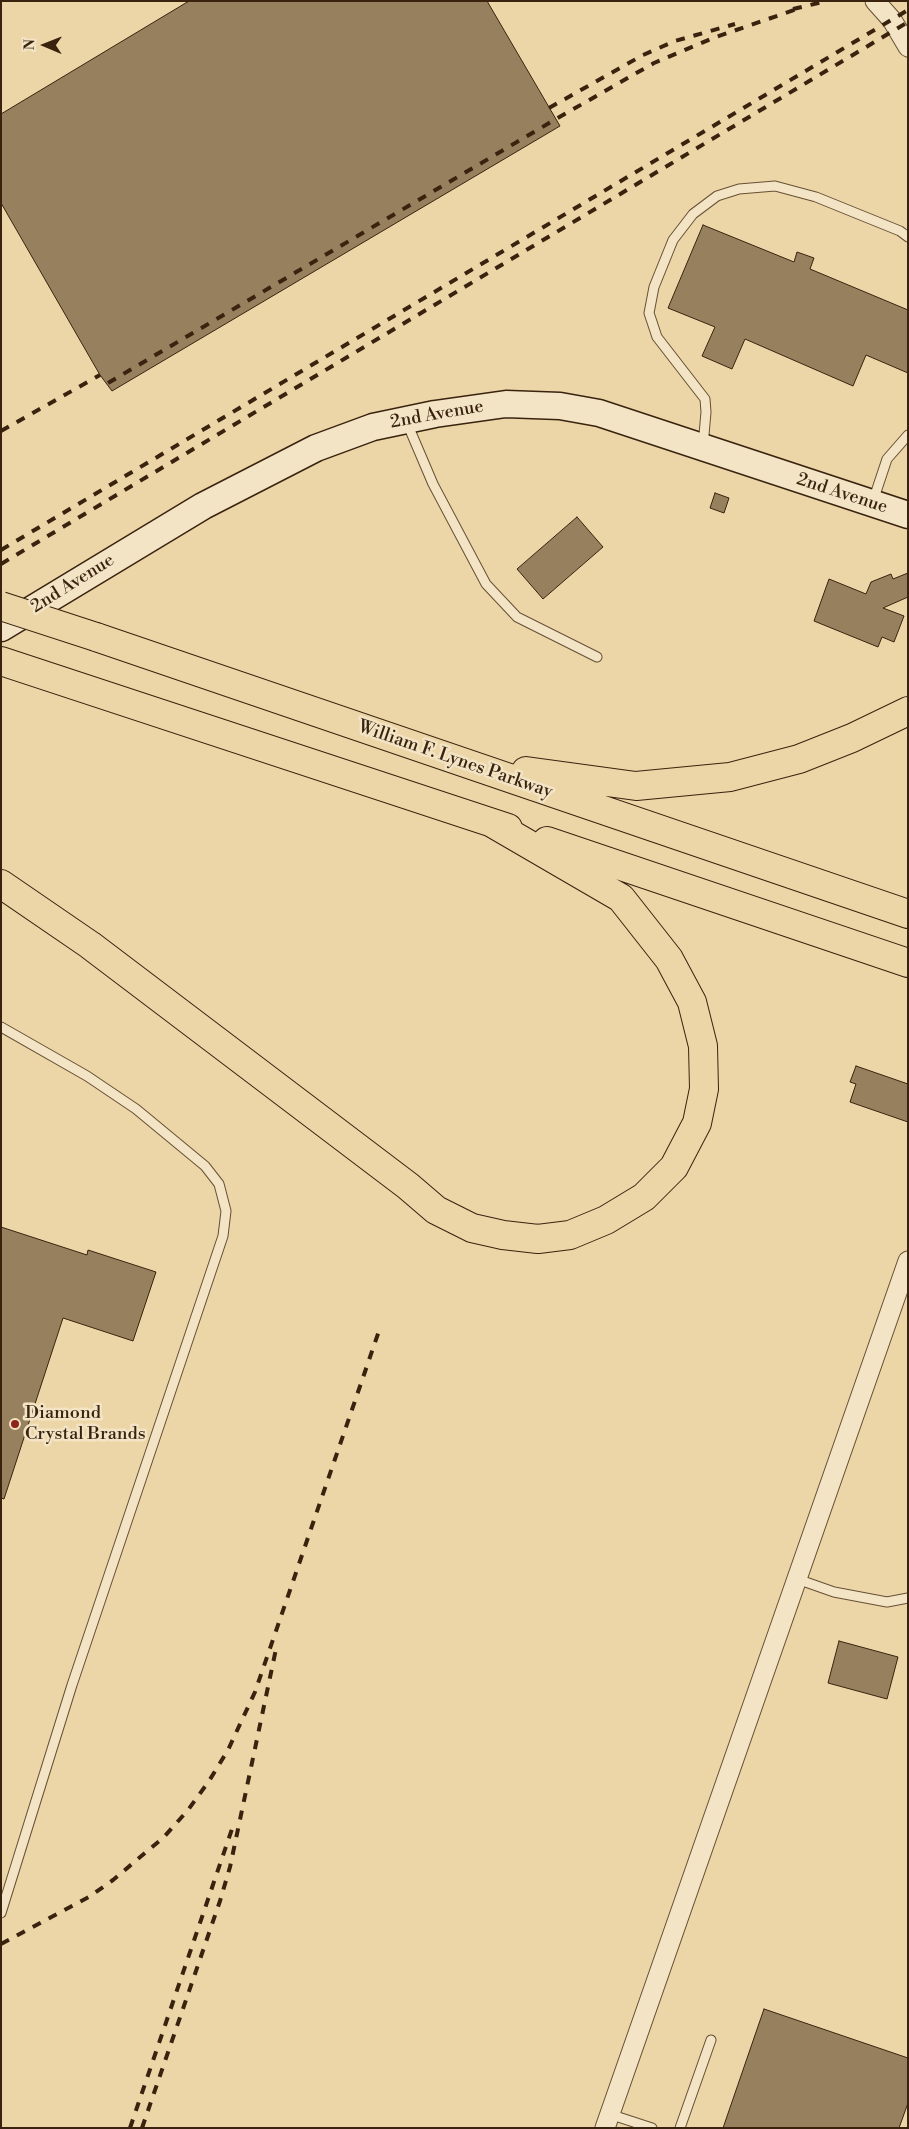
<!DOCTYPE html>
<style>
body{margin:0}
#map{position:relative;width:909px;height:2129px;overflow:hidden;background:#ecd5a6;font-family:"Libre Bodoni",serif}
canvas{display:block}
.frame{position:absolute;inset:0;border:2px solid #39230f;pointer-events:none}
.north{position:absolute;left:20px;top:20px;width:50px;height:50px;-webkit-text-stroke:4px #f3e4c5;paint-order:stroke;rotate:271deg;font-size:14px;font-weight:700;line-height:20px;text-align:center;color:#39230f}
.north::after{content:'';display:block;margin:auto;width:18px;height:22px;background:#39230f;clip-path:polygon(50% 0,100% 100%,50% 72%,0 100%)}
</style>
<div id="map">
<canvas width="909" height="2129"></canvas>
<div class="frame"></div>
<div class="north">N</div>
</div>
<script>
const context = document.querySelector('canvas').getContext('2d');
context.lineJoin = 'round';
function fillPath(path, color) { context.fillStyle = color; context.fill(path, 'evenodd'); }
const shape = rows => new Path2D(rows.map(r => 'M' + r).join(''));
function trace(path, color, width, dash) { context.strokeStyle = color; context.lineWidth = width; context.lineCap = dash ? 'butt' : 'round'; context.setLineDash(dash || []); context.stroke(path); }
function write(font, color, halo, rows, align = 'center') {
  context.font = font + ' "Libre Bodoni",serif'; context.lineWidth = 5; context.setLineDash([]); context.textBaseline = 'middle'; context.strokeStyle = halo; context.fillStyle = color; for (const [text, x, y, turn = 0] of rows) {
    context.save(); context.translate(x, y); context.rotate((+turn || 0) * Math.PI / 180); context.textAlign = isNaN(turn) ? turn : align; if (halo) context.strokeText(text, 0, 0); context.fillText(text, 0, 0); context.restore();
  }
}
const building = shape([
 [189,1,487,1,560,126,112,391,100,375,1,203,1,114,189,1],
 [703,225,794,262,797,252,814,258,810,269,908,310,908,373,866,355,853,386,745,339,732,369,702,356,715,327,668,308,703,225],
 [715,493,729,498,724,513,710,508,715,493],
 [577,517,603,547,543,599,517,569,577,517],
 [908,573,908,597,883,608,904,616,894,642,882,637,878,647,814,621,829,579,866,594,871,582,891,574,893,579,908,573],
 [856,1066,908,1084,908,1122,850,1102,856,1084,850,1082,856,1066],
 [1,1227,87,1255,88,1250,156,1272,133,1341,63,1318,4,1499,1,1498,1,1227],
 [839,1641,898,1657,887,1699,828,1683,839,1641],
 [764,2009,908,2058,908,2103,899,2128,723,2128,764,2009]
]);
fillPath(building, '#96805e');
trace(building, '#39230f', 1);
const lane = shape([
 [407,423,433,484,486,584,517,617,597,657],
 [703,446,706,412,705,399,657,337,649,313,654,287,673,240,693,214,717,196,739,189,775,186,816,197,900,231,908,237],
 [873,501,887,459,908,435],
 [1,1027,87,1076,136,1109,205,1166,219,1184,226,1211,223,1236,72,1685,1,1913],
 [797,1579,834,1592,887,1602,908,1598],
 [609,2114,652,2128],
 [680,2128,711,2040]
]);
const street = shape([
 [875,1,892,20,908,47],
 [605,2128,908,1261]
]);
const secondary = shape([
 [1,628,203,506,316,448,373,427,435,414,506,404,560,406,599,413,908,515]
]);
const highway = shape([
 [96,637,908,914],
 [1,661,508,828],
 [526,771,636,786,730,777,799,759,852,738,908,711],
 [547,841,908,963],
 [1,884,90,945,408,1186,436,1210,472,1228,503,1235,538,1239,570,1235,606,1220,644,1197,674,1167,697,1123,704,1089,703,1046,692,1002,669,959,621,898,492,823]
]);
trace(lane, '#665035', 11);
trace(street, '#665035', 21);
trace(secondary, '#39230f', 29);
trace(highway, '#39230f', 30);
trace(lane, '#f3e4c5', 9);
trace(street, '#f3e4c5', 19);
trace(secondary, '#f3e4c5', 26);
trace(highway, '#ecd5a6', 28);
trace(shape([
 [793,9,827,1],
 [549,108,643,55,675,41,735,24],
 [108,383,556,119,654,63,713,38,800,8],
 [1,431,100,375],
 [1,550,908,10],
 [1,564,908,22],
 [1,1944,89,1897,113,1880,164,1837,188,1810,209,1781,228,1750,255,1692,380,1328],
 [130,2128,232,1829],
 [142,2128,220,1901,230,1867,276,1649]
]), '#39230f', 4, [9, 9]);
const highwayBridge = shape([
 [1,606,96,637]
]);
trace(highwayBridge, '#39230f', 30, []);
trace(highwayBridge, '#ecd5a6', 28);
for (const [x, y, r, color] of [
 [15,1424,5,"#8f2418"]
]) { const dot = new Path2D(); dot.arc(x, y, r, 0, 2 * Math.PI); context.fillStyle = color; context.fill(dot); trace(dot, '#f3e4c5', 2); }
write('18px', '#39230f', '#f3e4c5', [
 ["2nd Avenue",437,415,-10],
 ["2nd Avenue",842,494,18],
 ["2nd Avenue",73,584,-32],
 ["William F. Lynes Parkway",455,760,19]
]);
write('18px', '#39230f', '#f3e4c5', [
 ["Diamond",25,1414],
 ["Crystal Brands",25,1435]
], 'left');
</script>
